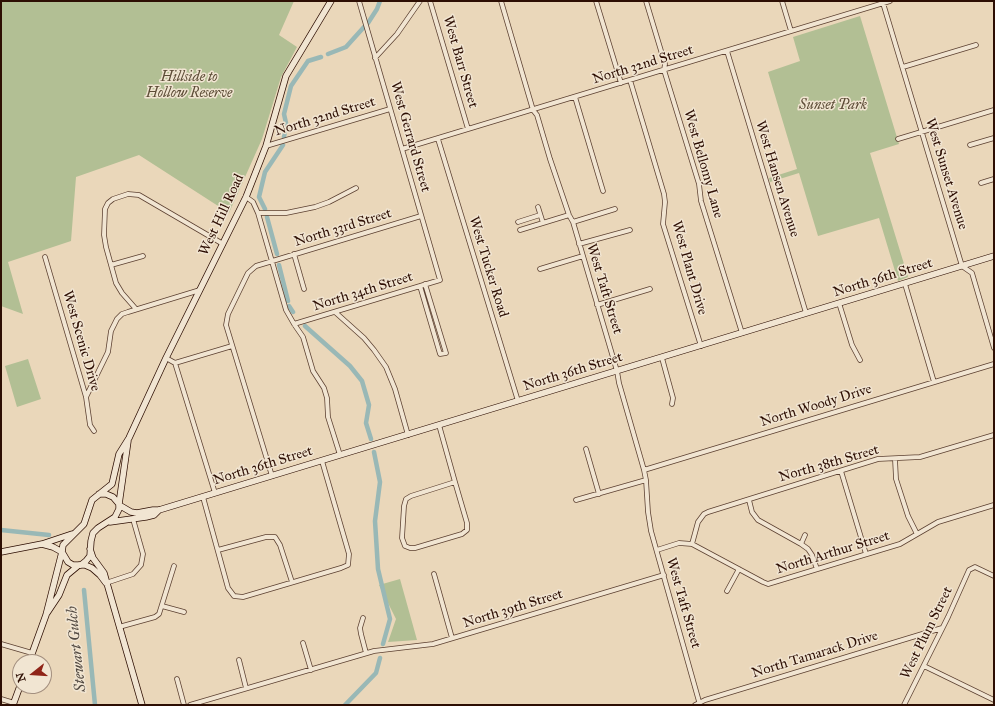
<!DOCTYPE html>
<style>
body{margin:0}
#map{position:relative;width:995px;height:706px;overflow:hidden;background:#ead7ba;font-family:"IM FELL Great Primer",serif}
canvas{display:block}
.frame{position:absolute;inset:0;border:2px solid #2d0e03;pointer-events:none}
.north{position:absolute;left:12px;top:654px;width:40px;height:40px;box-sizing:border-box;background:#f1e5d2;border:1px solid #a38f7f;border-radius:50%;rotate:253deg;font-size:11px;font-weight:700;line-height:16px;text-align:center;color:#2d0e03}
.north::after{content:'';display:block;margin:auto;width:14px;height:18px;background:#8f2418;clip-path:polygon(50% 0,100% 100%,50% 72%,0 100%)}
</style>
<div id="map">
<canvas width="995" height="706"></canvas>
<div class="frame"></div>
<div class="north">N</div>
</div>
<script>
const context = document.querySelector('canvas').getContext('2d');
context.lineJoin = 'round';
function fillPath(path, color) { context.fillStyle = color; context.fill(path, 'evenodd'); }
const shape = rows => new Path2D(rows.map(r => 'M' + r).join(''));
function trace(path, color, width, dash) { context.strokeStyle = color; context.lineWidth = width; context.lineCap = dash ? 'butt' : 'round'; context.setLineDash(dash || []); context.stroke(path); }
function write(font, color, halo, rows, align = 'center') {
  context.font = font + ' "IM FELL Great Primer",serif'; context.lineWidth = 3; context.setLineDash([]); context.textBaseline = 'middle'; context.strokeStyle = halo; context.fillStyle = color; for (const [text, x, y, turn = 0] of rows) {
    context.save(); context.translate(x, y); context.rotate((+turn || 0) * Math.PI / 180); context.textAlign = isNaN(turn) ? turn : align; if (halo) context.strokeText(text, 0, 0); context.fillText(text, 0, 0); context.restore();
  }
}
fillPath(shape([
 [1,1,294,1,279,35,297,47,281,77,262,139,229,213,139,155,76,177,71,241,8,262,23,314,1,306],
 [860,16,899,144,870,153,908,277,898,281,879,218,818,236,799,173,770,182,769,178,797,169,768,72,800,61,793,37],
 [28,359,41,399,17,407,5,366],
 [400,579,417,640,388,642,396,619,379,585]
]), '#b2bf94');
trace(shape([
 [368,23,377,9,380,1],
 [328,54,346,47,364,27],
 [284,137,286,123,284,114,291,86,308,61,321,57],
 [265,209,259,197,265,172,283,145],
 [267,217,277,254],
 [279,265,288,301],
 [289,306,293,312],
 [305,326,350,366,362,381,369,405,366,423,371,439],
 [374,452,380,482,375,521,378,569,390,619,383,644],
 [1,530,49,535],
 [84,590,95,705],
 [345,705,376,673,380,658]
]), '#99b8b6', 4.5);
const street = shape([
 [430,1,468,129],
 [501,1,533,110,537,115,550,159,569,215,573,222,617,371,619,383,644,470,646,480,648,512,651,531,700,705],
 [596,1,621,83],
 [646,1,665,64,664,70,699,184,701,201,742,333],
 [782,1,791,31],
 [883,3,962,266,972,273,994,348],
 [727,51,806,313],
 [375,58,397,34,420,1],
 [903,67,976,45],
 [630,80,664,194,665,202,663,224,701,346],
 [575,97,603,191],
 [438,139,518,401],
 [898,139,994,110],
 [970,145,994,138],
 [266,146,390,109],
 [402,149,890,1],
 [981,183,994,179],
 [246,197,253,202,258,213,286,310,294,324,303,337,313,371,324,388,327,398,328,417,340,455],
 [538,207,543,223],
 [258,213,286,213,315,207,329,202,356,188],
 [518,222,540,215],
 [573,222,615,209],
 [520,230,569,215],
 [579,244,630,230],
 [294,254,304,289],
 [45,257,86,397,90,425,94,431],
 [111,265,143,256],
 [540,269,583,256],
 [905,284,934,382],
 [420,286,440,354,446,353,425,284],
 [839,303,852,345,860,360],
 [597,305,650,289],
 [136,309,122,293,116,283,106,247,104,235,105,209,108,203,113,199,128,194,139,195,223,244],
 [335,312,364,338,374,350,386,367,395,389,408,435],
 [294,324,440,280,359,1],
 [166,358,175,363,232,346],
 [662,358,673,398,672,404],
 [175,363,215,493],
 [86,397,108,352,111,331,117,319,122,314,128,312,200,290],
 [439,425,455,482,411,496,406,499,404,506,402,538,405,546,410,548,415,548,462,534,467,530,467,523,455,482],
 [586,449,599,494],
 [895,459,896,479,908,516,917,534],
 [644,470,994,364],
 [841,471,866,554],
 [272,476,226,325,228,314,248,273,256,266,421,216],
 [203,497,228,588,234,596,243,597,341,568,348,565,349,554,322,461],
 [576,500,646,480],
 [749,500,752,512,758,520,801,544,808,549,812,555,817,569],
 [692,544,698,522,704,514,708,512,878,459,920,457,994,435],
 [801,544,805,535],
 [218,550,266,537,275,537,280,545,292,582],
 [657,550,679,543,692,544,763,582,768,584,900,544,938,522,994,505],
 [434,574,452,638],
 [106,583,133,574,141,565,143,554,133,519],
 [727,591,739,569],
 [162,606,184,612],
 [363,618,360,628,361,634,366,653],
 [119,627,155,617,159,614,174,566],
 [303,643,311,670],
 [1,644,32,653],
 [239,660,246,688],
 [924,666,994,700],
 [177,679,184,705],
 [1,699,14,703],
 [190,705,374,651,433,644,664,575],
 [695,705,705,700,942,628],
 [904,705,948,617,969,570,975,567,994,576]
]);
const secondary = shape([
 [119,504,128,441],
 [119,505,131,512,137,513,153,510,159,510,994,256],
 [110,522,146,517,154,515,159,510],
 [42,544,53,547,62,552],
 [90,549,93,558,104,573,142,705],
 [1,552,42,544,72,534],
 [81,565,86,561,90,556,91,541,93,533,98,528,115,517,119,509,119,504,113,497,106,494,99,494],
 [106,583,100,575,92,568,85,565,73,565,68,562,62,552,63,545,84,524,92,500,112,484,119,454,129,438,166,358,246,197,266,146,286,76,331,1],
 [47,613,59,595,67,575,79,565],
 [29,662,46,615,62,552],
 [13,705,20,686]
]);
trace(street, '#5c4031', 5.5);
trace(secondary, '#2d0e03', 7);
trace(street, '#f1e5d2', 4);
trace(secondary, '#f1e5d2', 5.5);
write('14px', '#2d0e03', '#f1e5d2', [
 ["West Barr Street",460,62,74],
 ["North 32nd Street",643,65,-17],
 ["North 32nd Street",325,117,-17],
 ["West Gerrard Street",410,137,74],
 ["West Bellomy Lane",703,164,74],
 ["West Sunset Avenue",946,174,73],
 ["West Hansen Avenue",777,179,73],
 ["West Hill Road",222,215,-65],
 ["North 33rd Street",343,228,-17],
 ["West Tucker Road",488,267,73],
 ["West Plant Drive",689,268,74],
 ["North 36th Street",883,278,-17],
 ["West Taft Street",604,289,73],
 ["North 34th Street",363,292,-17],
 ["West Scenic Drive",81,341,74],
 ["North 36th Street",573,372,-17],
 ["North Woody Drive",816,406,-17],
 ["North 38th Street",829,464,-16],
 ["North 36th Street",263,466,-17],
 ["North Arthur Street",833,553,-17],
 ["West Taft Street",683,603,74],
 ["North 39th Street",513,609,-17],
 ["West Plum Street",927,633,-64],
 ["North Tamarack Drive",815,655,-17]
]);
write('italic 14px', '#5c4c36', '#f1e5d2', [
 ["Hillside to",189,78],
 ["Hollow Reserve",189,94],
 ["Sunset Park",833,106]
]);
write('italic 15px', '#534a42', '#f1e5d2', [
 ["Stewart Gulch",77,649,-96]
]);
</script>
